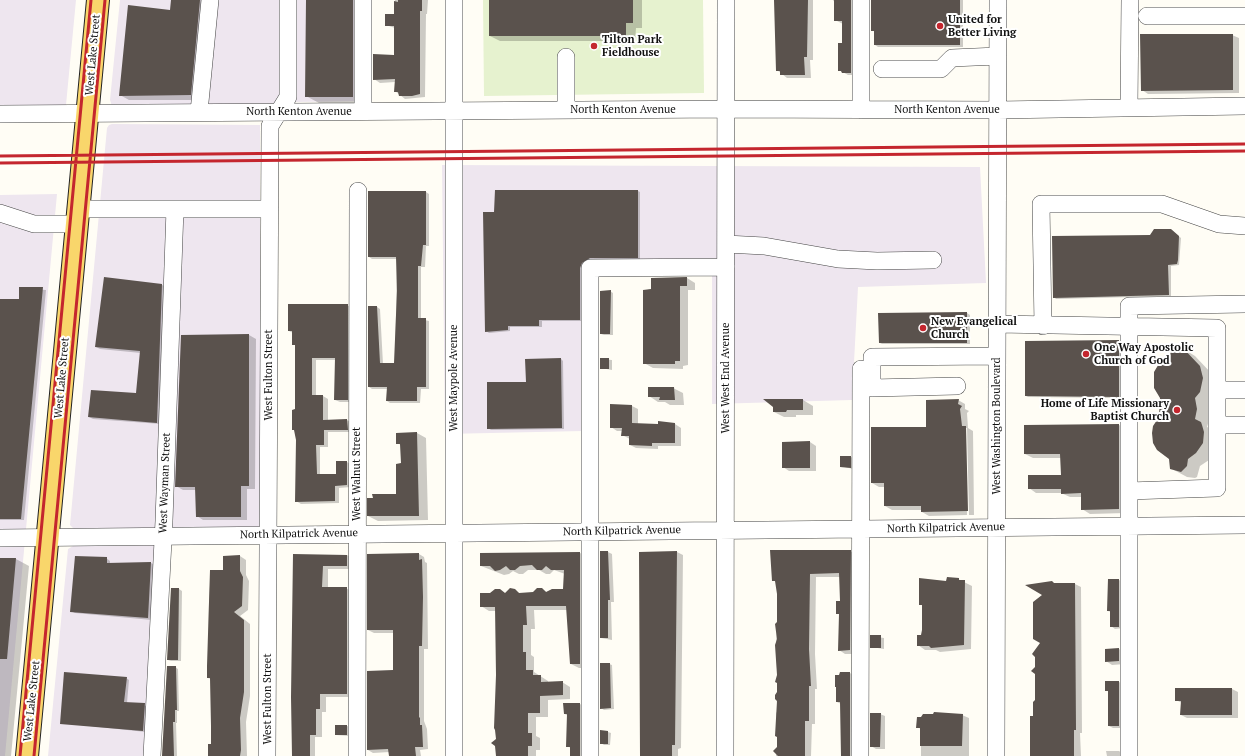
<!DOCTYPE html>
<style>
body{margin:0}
canvas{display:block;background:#fffdf5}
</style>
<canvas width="1245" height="756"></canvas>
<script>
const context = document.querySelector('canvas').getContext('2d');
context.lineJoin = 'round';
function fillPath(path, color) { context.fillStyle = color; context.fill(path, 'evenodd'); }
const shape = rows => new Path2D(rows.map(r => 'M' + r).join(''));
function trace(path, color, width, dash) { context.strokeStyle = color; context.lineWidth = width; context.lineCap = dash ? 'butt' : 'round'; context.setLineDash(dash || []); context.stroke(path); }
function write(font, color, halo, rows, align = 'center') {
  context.font = font + ' "PT Serif",serif'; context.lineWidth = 4; context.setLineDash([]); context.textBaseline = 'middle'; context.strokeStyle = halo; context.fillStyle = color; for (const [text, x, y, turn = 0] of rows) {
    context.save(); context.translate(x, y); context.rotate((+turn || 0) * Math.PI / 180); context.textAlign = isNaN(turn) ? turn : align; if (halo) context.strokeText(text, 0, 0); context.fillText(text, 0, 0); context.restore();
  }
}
fillPath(shape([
 [0,0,76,0,66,105,0,105],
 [120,0,280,0,279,104,112,106,110,100],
 [296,0,363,0,363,101,295,102],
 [112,124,260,125,260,527,74,529,70,525,107,128,109,125],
 [442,165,980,167,986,283,858,287,852,400,712,404,712,272,587,277,583,431,445,434],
 [57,194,5,756,0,756,0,195],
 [163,545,152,756,48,756,68,549,73,546]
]), '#eee6ef');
fillPath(shape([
 [483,0,703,0,704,93,484,96]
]), '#e6f2cf');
fillPath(shape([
 [172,0,212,0,199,100,129,100,120,95,171,11],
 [307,0,369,0,365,104,319,103,306,96],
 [395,0,428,0,427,14,426,14,425,97,405,99,395,91,395,82,380,83,374,79,395,56,395,28,386,25,395,14],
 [490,0,642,0,642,28,636,28,635,41,500,41,490,36],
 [775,0,813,0,813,60,810,60,811,78,787,78,777,70],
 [833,0,858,0,857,75,848,75,839,70,843,44,843,24,835,20,835,3],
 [871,0,963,0,963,47,878,47,875,45,875,32,872,30],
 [1232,35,1239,38,1239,93,1148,94,1142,90],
 [638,191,640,192,640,259,593,259,587,261,583,321,542,321,542,327,510,327,510,331,489,333,486,331,495,213],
 [426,192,429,194,429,246,426,246,425,267,421,267,421,319,429,321,429,389,421,389,420,403,390,403,387,401,387,389,372,389,369,387,377,307,380,309,383,364,395,364,397,259,372,259,369,257],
 [1171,230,1181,238,1179,265,1171,266,1171,296,1056,299,1054,297,1150,236],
 [687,278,695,283,695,290,688,290,688,365,683,366,683,369,653,368,644,363,644,291],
 [128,282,162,285,166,287,161,424,93,419,89,417,137,395,141,353,100,349,96,347],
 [20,288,46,290,24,520,0,520,0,300,20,300],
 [610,291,613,293,613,335,604,335,601,334],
 [347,305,352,308,352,402,340,402,335,400,336,360,316,360,316,396,323,396,328,399,328,421,347,420,352,423,352,432,328,432,328,447,320,447,320,475,337,475,337,462,347,462,352,465,351,487,339,488,339,503,301,504,296,501,296,346,293,333,289,331],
 [967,313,970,315,970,344,882,344,880,343],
 [249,335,256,339,255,489,247,489,247,520,203,520,197,516,197,490,183,490,176,486],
 [1119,341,1122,343,1122,398,1028,397,1026,396],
 [1182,348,1195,356,1212,374,1213,399,1208,405,1210,417,1207,427,1213,430,1209,460,1200,466,1197,477,1195,478,1187,477,1174,470,1160,417],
 [561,359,563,361,564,429,491,430,488,428,527,383],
 [601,359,612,360,612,370,601,368],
 [673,388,683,393,684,405,670,405,665,402,658,402,649,396],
 [766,400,803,400,813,406,813,415,796,415,796,417,784,417,774,412,774,406],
 [958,400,965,404,965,409,969,411,967,413,968,428,973,431,974,515,969,515,967,428,965,428,967,515,929,516,922,512,922,510,892,510,885,506,885,487,879,487,872,483],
 [611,405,632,406,638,409,638,424,675,424,681,428,681,446,658,446,658,449,636,448,630,445,630,439,622,435,622,431,617,431,611,427],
 [1119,425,1126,429,1126,513,1090,514,1082,509,1082,497,1070,497,1061,493,1036,493,1029,488,1062,476,1061,458,1033,458,1025,454],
 [417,433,426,438,428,520,378,521,368,516,397,495,402,464,401,445,397,443],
 [810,442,816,446,816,471,789,471,783,467],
 [851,457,853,458,853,469,841,466],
 [850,551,857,555,856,654,845,654,839,650,840,615,837,613,841,602,840,577,816,577,815,654,817,689,815,689,815,724,812,724,811,756,776,756,776,750,778,747,778,737,776,735,776,713,778,711,776,695,778,693,776,645,778,594,776,582,773,580],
 [608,552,612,554,614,602,611,602,612,640,601,638],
 [677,552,683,555,681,748,678,749,678,756,640,756],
 [580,553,588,557,588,668,579,668,571,664,567,610,534,610,535,629,531,629,531,655,534,657,534,672,548,681,548,683,562,682,570,687,570,699,548,700,548,717,536,717,536,736,540,738,540,750,536,750,536,756,497,756,496,611,489,611,481,606,514,590,521,594,533,593,542,589,548,593,564,590,565,574,554,570,550,574,546,574,539,570,528,570,523,574,519,574,513,571,509,574,504,575,481,566],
 [419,554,424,557,425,562,427,563,428,649,424,649,424,721,427,729,428,749,420,750,421,756,390,756,390,752,373,753,368,750,394,671,394,633,374,633,368,630],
 [294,555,347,555,353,559,353,569,328,569,328,588,346,588,352,592,352,697,326,697,326,712,322,712,322,737,315,737,315,756,293,756],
 [240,556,246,560,246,575,249,581,248,610,240,616,250,624,250,696,246,722,247,756,208,756,212,745,211,679,208,678,209,600,211,571,224,571,224,557],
 [106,558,110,561,110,564,151,563,155,565,152,620,75,613,71,611],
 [0,559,16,559,29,566,11,756,0,756],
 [958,579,972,586,971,649,940,652,936,650,925,650,918,645,922,636,923,606,920,604,947,582],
 [1119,580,1123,582,1123,628,1115,629,1111,626,1111,612,1108,611],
 [1075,584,1081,587,1082,733,1080,733,1081,756,1030,756,1036,700,1036,667,1042,643],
 [179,589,182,591,181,661,171,661,168,660],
 [871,636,884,638,884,649,871,647],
 [1119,649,1125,653,1125,664,1112,665,1106,661],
 [609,664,612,665,614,709,604,710,601,708],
 [175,667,178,669,179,711,177,711,177,723,176,723,177,756,163,756],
 [850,673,856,677,856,756,842,756,841,704,837,702],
 [126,678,129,680,127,703,147,706,146,732,61,723],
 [1119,682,1123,684,1123,728,1113,728,1109,726,1109,692,1106,690],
 [1232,689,1238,692,1238,718,1187,718,1181,715,1182,703,1176,700],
 [580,704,586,708,586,756,571,756,571,748,567,746,568,716,565,714],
 [880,714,885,716,885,749,876,749,871,746],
 [962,715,969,718,969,756,921,756,921,729,917,727],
 [347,726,350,727,350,736,336,735],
 [608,732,611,733,610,745,604,745,601,743],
 [1106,751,1119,751,1122,753,1122,756,1107,756]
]), '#0003');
fillPath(shape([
 [171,0,200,0,191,95,119,96,128,5,170,10],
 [306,0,353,0,353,97,305,97],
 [398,0,422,0,422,11,420,11,420,94,412,96,399,96,398,92,394,92,395,79,373,80,373,54,394,55,394,26,385,26,385,14,394,14,394,1,398,2],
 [489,0,633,0,633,23,626,23,626,36,489,36],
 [774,0,808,0,807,57,804,57,805,75,780,75,780,71,776,71],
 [834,0,851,0,851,73,842,73,841,71,838,71,838,43,842,43,842,21,834,21],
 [871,0,960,0,960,45,874,45,874,31,871,31],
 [1140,34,1233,34,1233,90,1141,91],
 [495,190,638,190,638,258,590,258,582,263,580,268,580,320,539,320,539,326,508,326,508,330,485,332,483,212,494,212],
 [368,191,426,191,426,245,423,245,421,266,418,266,418,318,426,318,426,387,417,387,417,401,386,401,387,387,368,387,368,306,377,306,380,363,394,363,397,291,396,257,368,257],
 [1154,229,1171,229,1179,236,1178,260,1177,264,1168,265,1169,295,1053,298,1052,236,1150,235],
 [104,277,162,284,157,423,88,417,91,390,136,393,140,351,95,347],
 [687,277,687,286,680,286,680,361,675,361,675,364,643,364,643,290,651,289,651,278],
 [19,287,43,287,21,519,0,519,0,299,19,299],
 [611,290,610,334,600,334,600,291],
 [288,304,348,304,348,400,334,400,335,358,312,358,312,395,323,395,323,420,347,419,348,430,324,430,324,445,316,445,317,474,336,474,336,461,347,461,347,485,335,486,335,501,295,502,296,440,294,430,292,430,292,410,295,409,295,345,292,345,292,331,288,331],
 [967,312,967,343,879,343,878,313],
 [249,334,249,486,241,486,241,517,196,517,195,487,175,487,181,335],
 [1119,340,1119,397,1025,396,1025,341],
 [1177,347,1182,347,1200,366,1203,378,1200,392,1195,398,1197,409,1195,419,1201,422,1202,425,1204,432,1203,443,1196,453,1188,459,1187,466,1181,472,1170,469,1169,459,1157,450,1153,443,1152,433,1153,426,1159,417,1160,398,1154,388,1154,372,1160,362,1169,356,1172,350],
 [561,358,562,428,487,429,487,382,526,382,525,359],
 [600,358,609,358,609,369,600,369],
 [648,387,674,387,675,400,659,400,660,397,648,397],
 [763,399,803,399,803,410,787,410,786,412,773,412,773,407],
 [959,399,958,404,962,406,960,409,962,426,966,426,968,511,921,512,921,506,884,506,884,483,871,483,871,427,926,427,926,400],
 [610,404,632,405,632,423,658,424,658,421,675,423,675,443,652,443,652,446,629,445,629,436,621,436,622,428,610,428],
 [1119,424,1119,509,1081,510,1081,493,1061,494,1061,489,1028,489,1028,475,1061,475,1060,454,1024,454,1024,425],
 [417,432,419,516,367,516,367,498,373,498,372,494,396,494,396,464,401,463,400,444,396,444,396,433],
 [810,441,810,468,782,468,782,442],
 [840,456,851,456,851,468,840,467],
 [770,550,851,550,850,650,838,651,839,614,836,614,836,601,840,601,839,573,810,574,809,649,811,686,809,686,809,721,805,721,805,756,778,756,773,751,777,747,777,737,775,736,777,701,775,699,775,695,777,692,777,683,775,682,777,675,775,645,777,639,775,624,777,622,777,594,775,581,772,581],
 [600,551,608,551,610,600,608,600,608,638,600,638],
 [677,551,675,745,672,745,672,756,640,756,639,552],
 [580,552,580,664,570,664,566,606,526,606,527,625,523,625,523,652,526,652,526,670,533,670,533,675,541,675,541,682,563,681,563,695,540,696,540,713,528,713,528,733,532,733,532,746,528,746,528,756,496,756,495,746,491,743,496,739,495,730,494,728,496,675,495,607,480,607,480,593,490,593,495,589,500,589,505,593,510,588,515,589,519,593,533,592,537,588,542,588,546,592,552,589,563,589,564,570,551,570,546,566,542,570,537,570,532,565,520,566,515,570,510,570,506,566,500,570,495,571,490,566,480,566,480,553],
 [419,553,419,560,422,559,423,597,422,646,419,646,419,718,420,717,420,725,422,725,423,747,415,747,416,756,389,756,388,749,367,750,367,671,393,670,393,630,367,630,367,554],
 [293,554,347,555,347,566,323,566,322,587,347,587,347,694,320,694,320,709,316,709,316,735,310,735,310,756,292,756,291,697],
 [240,555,240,571,243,577,242,606,234,612,244,620,244,692,240,718,241,750,240,756,208,756,208,744,211,744,211,726,210,678,207,678,207,666,210,570,223,570,223,556],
 [75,556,107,557,107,563,151,562,148,618,70,612],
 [0,558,16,558,7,659,0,659],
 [947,577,959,578,959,580,965,580,964,645,931,648,929,646,917,646,917,635,921,635,922,630,922,605,919,605,919,578,946,581],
 [1108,579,1119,579,1119,627,1110,627,1110,611,1107,611],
 [1052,581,1054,583,1075,583,1076,730,1074,730,1074,756,1030,756,1030,716,1033,716,1033,702,1035,700,1035,674,1031,671,1035,667,1035,657,1032,654,1040,643,1033,639,1033,602,1042,595,1025,585],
 [171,588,179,588,178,660,167,660],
 [870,635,881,635,881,648,870,648],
 [1119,648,1119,661,1105,662,1105,649],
 [600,663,610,663,611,708,600,709],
 [167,666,176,666,177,710,175,710,175,722,173,722,174,756,162,756],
 [64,672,127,677,124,702,145,703,143,731,60,724],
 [840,672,850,672,850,756,841,756,840,702,836,702,836,687,835,687,835,675,839,675],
 [1105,681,1119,681,1119,726,1108,726,1108,691,1105,691],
 [1175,688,1232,688,1232,715,1180,715,1181,701,1175,701],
 [563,703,580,703,580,756,570,756,570,747,566,747,567,714,564,714],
 [934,712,963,714,962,746,920,746,920,728,916,728,917,717,921,717,923,714,933,714],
 [870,713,881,713,880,747,870,747],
 [335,725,347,725,347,735,335,735],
 [600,730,608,731,608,744,600,744]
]), '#5a524d');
const minor = shape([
 [1147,16,1245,16],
 [882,69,941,69,952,58,998,56],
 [1129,108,1130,0],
 [566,110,566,57],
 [861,110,861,0],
 [363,111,363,0],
 [199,112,210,0],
 [0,114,726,109,998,110,1245,106],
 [88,209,270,209],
 [0,213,34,224,66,224],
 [726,244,764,246,838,259,877,261,933,260],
 [998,324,1217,328,1217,488,1129,491],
 [1043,326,1041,204,1162,204,1219,224,1245,226],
 [957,386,872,388,872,357,997,356],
 [1217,390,1245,390],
 [1217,425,1245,425],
 [0,538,1245,525],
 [152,756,164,521,175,209],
 [267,756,270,126,288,97,288,0],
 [357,756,358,191],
 [454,756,454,0],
 [590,756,590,268,726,267],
 [725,756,726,0],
 [860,756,861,369],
 [996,756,998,0],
 [1129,756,1129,306,1245,304]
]);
const major = shape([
 [27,756,98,0]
]);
trace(minor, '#444', 18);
trace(major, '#222', 24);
trace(minor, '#fff', 17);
trace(major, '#f9d66b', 22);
trace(shape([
 [0,156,1245,144],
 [0,163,1245,151],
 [20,756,91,0],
 [34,756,105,0]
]), '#c4262e', 3);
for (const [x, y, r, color] of [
 [940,26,4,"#c4262e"],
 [594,46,4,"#c4262e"],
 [923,328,4,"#c4262e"],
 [1086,354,4,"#c4262e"],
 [1177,410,4,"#c4262e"]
]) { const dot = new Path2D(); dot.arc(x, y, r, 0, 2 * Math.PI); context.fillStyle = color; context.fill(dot); trace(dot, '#fff', 1.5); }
write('bold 11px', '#111', '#fff', [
 ["United for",948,20],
 ["Better Living",948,33],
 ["Tilton Park",602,40],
 ["Fieldhouse",602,53],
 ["New Evangelical",931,322],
 ["Church",931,335],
 ["One Way Apostolic",1094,348],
 ["Church of God",1094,361],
 ["Home of Life Missionary",1169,404,"right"],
 ["Baptist Church",1169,417,"right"]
], 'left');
write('11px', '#111', '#fff', [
 ["West Lake Street",93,55,-85],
 ["North Kenton Avenue",623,110],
 ["North Kenton Avenue",947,110],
 ["North Kenton Avenue",299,112],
 ["West Fulton Street",269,375,-90],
 ["West Lake Street",62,378,-85],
 ["West Maypole Avenue",454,378,-90],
 ["West West End Avenue",726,378,-90],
 ["West Washington Boulevard",997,426,-90],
 ["West Walnut Street",357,474,-90],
 ["West Wayman Street",165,483,-88],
 ["North Kilpatrick Avenue",946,528,-1],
 ["North Kilpatrick Avenue",622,531,-1],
 ["North Kilpatrick Avenue",299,534,-1],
 ["West Fulton Street",268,699,-90],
 ["West Lake Street",32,701,-84]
]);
</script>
